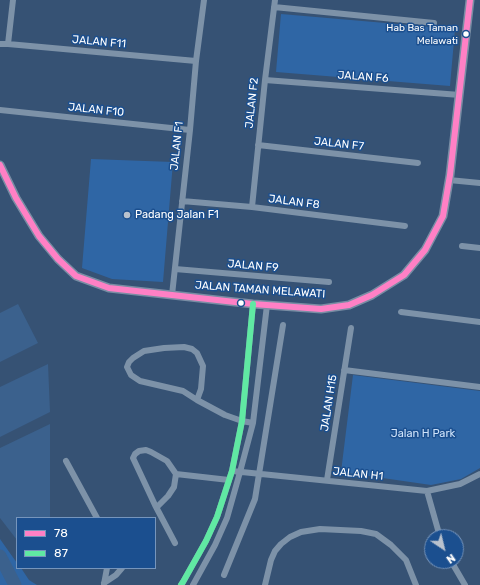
<!DOCTYPE html>
<style>
body{margin:0}
#map{position:relative;width:480px;height:585px;overflow:hidden;background:#365274;font-family:Rubik,sans-serif}
canvas{display:block}
.legend{position:absolute;left:16px;top:517px;width:140px;height:52px;box-sizing:border-box;background:#1b4f8f;border:1px solid #7695bc;margin:0;padding:5px 7px;list-style:none;font-size:12px;color:#fff}
.legend li{display:flex;align-items:center;gap:8px;height:20px}
.legend b{width:20px;border:1px solid #7695bc}
.north{position:absolute;left:424px;top:529px;width:40px;height:40px;box-sizing:border-box;background:#1b4f8f;border:1px solid #7695bc;border-radius:50%;rotate:145deg;font-size:11px;font-weight:700;line-height:16px;text-align:center;color:#fff}
.north::after{content:'';display:block;margin:auto;width:14px;height:18px;background:#b9c2ce;clip-path:polygon(50% 0,100% 100%,50% 72%,0 100%)}
</style>
<div id="map">
<canvas width="480" height="585"></canvas>
<ul class="legend">
<li><b style="height:5px;background:#ff80c5"></b>78</li>
<li><b style="height:5px;background:#60e9a3"></b>87</li>
</ul>
<div class="north">N</div>
</div>
<script>
const context = document.querySelector('canvas').getContext('2d');
context.lineJoin = 'round';
function fillPath(path, color) { context.fillStyle = color; context.fill(path, 'evenodd'); }
const shape = rows => new Path2D(rows.map(r => 'M' + r).join(''));
function trace(path, color, width, dash) { context.strokeStyle = color; context.lineWidth = width; context.lineCap = dash ? 'butt' : 'round'; context.setLineDash(dash || []); context.stroke(path); }
function write(font, color, halo, rows, align = 'center') {
  context.font = font + ' Rubik,sans-serif'; context.lineWidth = 3; context.setLineDash([]); context.textBaseline = 'middle'; context.strokeStyle = halo; context.fillStyle = color; for (const [text, x, y, turn = 0] of rows) {
    context.save(); context.translate(x, y); context.rotate((+turn || 0) * Math.PI / 180); context.textAlign = isNaN(turn) ? turn : align; if (halo) context.strokeText(text, 0, 0); context.fillText(text, 0, 0); context.restore();
  }
}
fillPath(shape([
 [281,14,455,29,450,86,276,72],
 [91,159,173,162,163,282,112,279,82,268],
 [353,375,480,391,480,468,461,479,431,485,341,472],
 [0,539,17,563,17,568,21,568,29,580,37,585,0,585]
]), '#2f66a5');
fillPath(shape([
 [18,304,38,343,0,362,0,313],
 [48,364,50,412,0,437,0,387],
 [50,424,50,518,17,518,17,540,0,518,0,448]
]), '#3b618d');
trace(shape([
 [0,556,15,585]
]), '#3b618d', 13);
trace(shape([
 [274,7,434,23],
 [0,44,8,44,196,61],
 [8,44,13,0],
 [265,80,460,95],
 [0,110,190,130],
 [258,145,418,163],
 [449,180,480,183],
 [182,201,252,207,405,226],
 [252,207,265,80,275,0],
 [462,246,480,248],
 [175,269,329,282],
 [172,295,190,130,196,61,204,0],
 [401,312,480,322],
 [344,370,480,387],
 [197,400,201,389,203,366,197,353,192,349,184,347,164,348,144,351,133,358,129,362,127,367,131,375,140,381,183,391,197,400,225,415,242,421,253,423],
 [66,461,97,518],
 [232,471,427,491,460,484,480,474],
 [176,474,229,480],
 [327,480,351,328],
 [427,491,440,537],
 [157,507,168,496,174,487,176,474,167,461,151,452,146,450,139,451,135,454,133,458,155,505,175,543],
 [451,561,465,585],
 [224,575,255,499,283,325],
 [104,583,116,575,122,568],
 [104,584,107,568],
 [181,585,183,582,206,541,217,517,232,471,242,421,253,304],
 [193,585,215,545,227,518,240,472,253,423,267,305],
 [265,585,271,560,275,551,281,544,290,537,301,532,320,529,361,531,376,534,391,545,406,560,416,585]
]), '#7d92a8', 6);
trace(shape([
 [0,165,16,198,39,236,58,259,76,276,109,288,253,304,321,309,349,305,372,295,404,275,425,250,443,216,450,175,470,0]
]), '#798da4', 9);
trace(shape([
 [0,165,16,198,39,236,58,259,76,276,109,288,253,304,321,309,349,305,372,295,404,275,425,250,443,216,450,175,470,0]
]), '#ff80c5', 6);
trace(shape([
 [181,585,183,582,206,541,217,517,232,471,242,421,253,304]
]), '#60e9a3', 6);
for (const [x, y, r, color] of [
 [466,34,3.5,"#fff"],
 [127,215,4,"#b9c2ce"],
 [241,303,3.5,"#fff"]
]) { const dot = new Path2D(); dot.arc(x, y, r, 0, 2 * Math.PI); context.fillStyle = color; context.fill(dot); trace(dot, '#1b4f8f', 1.5); }
write('10px', '#fff', '#1b4f8f', [
 ["Hab Bas Taman",458,28],
 ["Melawati",458,41]
], 'right');
write('11px', '#fff', '#1b4f8f', [
 ["JALAN F11",99,42,5],
 ["JALAN F6",363,77,4],
 ["JALAN F2",252,103,-84],
 ["JALAN F10",96,110,6],
 ["JALAN F7",339,144,6],
 ["JALAN F1",177,146,-84],
 ["JALAN F8",294,202,7],
 ["JALAN F9",253,266,5],
 ["JALAN TAMAN MELAWATI",260,290,4],
 ["JALAN H15",329,403,-81],
 ["JALAN H1",358,474,6]
]);
write('11px', '#fff', '#1b4f8f', [
 ["Padang Jalan F1",135,215]
], 'left');
write('11px', '#cfe3fa', '#1b4f8f', [
 ["Jalan H Park",423,434]
]);
</script>
